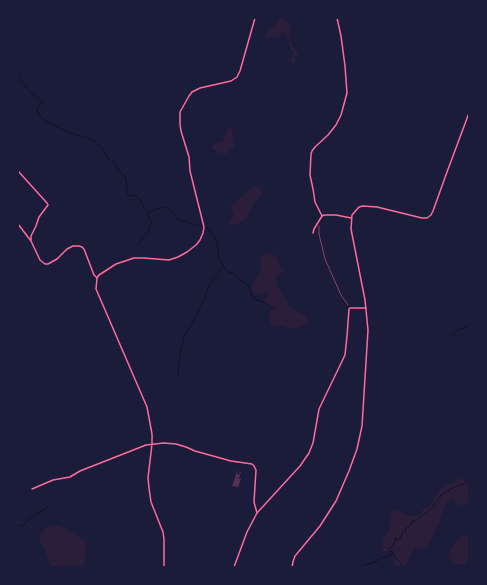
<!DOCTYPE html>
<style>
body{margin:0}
#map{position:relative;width:487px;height:585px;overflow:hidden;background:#1b1b3a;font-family:"PT Sans Narrow",sans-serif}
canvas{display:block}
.frame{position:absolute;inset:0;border:19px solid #1b1b3a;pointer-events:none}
</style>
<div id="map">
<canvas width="487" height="585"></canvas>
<div class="frame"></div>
</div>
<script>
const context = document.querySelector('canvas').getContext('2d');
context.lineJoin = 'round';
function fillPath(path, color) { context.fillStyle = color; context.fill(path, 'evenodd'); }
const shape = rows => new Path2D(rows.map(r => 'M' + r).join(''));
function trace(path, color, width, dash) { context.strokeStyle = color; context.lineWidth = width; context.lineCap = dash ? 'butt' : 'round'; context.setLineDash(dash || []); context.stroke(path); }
fillPath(shape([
 [278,18,281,18,285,21,288,22,291,29,290,35,291,44,299,55,297,56,295,56,296,61,293,64,291,59,294,52,290,49,290,46,287,43,290,42,289,37,286,39,285,33,282,32,280,34,280,36,273,38,264,37,267,33,277,22],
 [231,125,234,141,234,147,226,154,220,153,211,148,215,143,221,142,225,138,227,130],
 [256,185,263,192,258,197,246,218,244,220,237,224,229,226,230,221,234,214,230,206],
 [272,253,276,257,281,267,285,271,275,277,278,288,285,297,290,307,294,310,305,315,308,319,307,323,297,328,291,329,281,326,275,327,271,324,269,318,270,313,272,308,264,302,267,297,269,292,264,292,259,295,254,293,252,288,253,282,260,273,262,268,260,263,261,257,266,254],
 [461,477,466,482,469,481,469,501,464,505,459,505,451,497,445,505,440,521,429,544,426,548,421,549,416,547,413,551,405,567,396,567,395,563,393,561,395,553,393,551,385,552,383,551,382,549,382,544,384,538,391,529,389,521,391,513,393,511,395,510,411,516,417,516,420,515,423,509,428,507,432,504,434,501,434,498,438,491,444,487,456,482],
 [50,525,57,526,64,528,82,539,87,544,83,567,51,567,49,559,40,542,40,535,45,529],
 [467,535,469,536,469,557,464,565,456,564,450,559,448,555,452,547,459,538,463,536]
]), '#2a1e3b');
trace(shape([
 [18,72,22,82,28,90,35,96,43,101,38,107,37,110,40,117,57,127,70,133,85,137,95,142,104,150,107,157,114,163,120,172,125,176,127,185,127,194,129,195,136,196,140,199,151,221,151,223,149,230,138,245],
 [147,213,156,209,167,207,173,212,176,218,179,220,201,226],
 [205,227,209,229,215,238,217,243,218,253,221,262,226,270,228,272,233,273,241,281,248,285,252,295,254,298,260,301,266,303,276,310],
 [452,337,457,330,469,326],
 [177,377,181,351,184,337,199,311,210,284,217,274,224,267],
 [18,526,24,525,29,518,44,510,51,503],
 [359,567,364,565,372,563,382,558,389,556,394,554],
 [401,567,401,564,397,560,396,557,389,549,389,548,392,547,394,544,395,541,395,538,397,538,397,541,401,538,403,531,405,531,406,528,410,526,412,521,416,521,420,517,433,507,441,495,454,487,459,486,469,481]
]), '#12122b', 1);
fillPath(shape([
 [237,471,238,471,237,474,239,475,240,472,241,472,239,479,241,479,238,487,232,486]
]), '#542f53');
trace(shape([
 [319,226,319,234,325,259,341,295,348,305]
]), '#ff6b9d', 0.5);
trace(shape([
 [18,171,47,203,48,205,39,217,36,226,31,236,31,240],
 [322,216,315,202,313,189,310,175,311,154,312,151,315,147,328,135,336,125,341,115,347,93,345,66,341,36,337,18],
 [322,216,324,215,336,215,351,218],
 [18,224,31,241,40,260,45,264,48,264,57,259,67,249,73,246,79,246,82,247,84,249,94,275,97,278],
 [313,233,314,229,322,216],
 [32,489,53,480,70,477,80,471,146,445,164,443,176,444,186,447,195,451,231,461,252,464,254,466,256,470,254,502,257,513],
 [164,567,164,539,163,532,151,502,149,488,148,478,152,444,152,434,147,407,96,289,97,278,99,275,116,264,134,258,144,258,169,260,178,257,187,252,196,245,200,240,203,233,204,227,190,171,189,157,181,131,180,124,180,112,189,96,192,92,200,88,231,81,237,77,240,71,255,18],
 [234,567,247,532,257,513,300,466,309,453,313,443,319,409,345,355,347,336,349,309,350,308,366,308]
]), '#ff6b9d', 1.5);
trace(shape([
 [292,567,293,562,295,556,320,526,336,501,349,471,357,449,362,426,368,330,365,300,351,229,352,215,359,207,363,206,377,207,422,218,427,218,431,215,433,211,447,172,469,113]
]), '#ff6b9d', 1.5);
</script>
